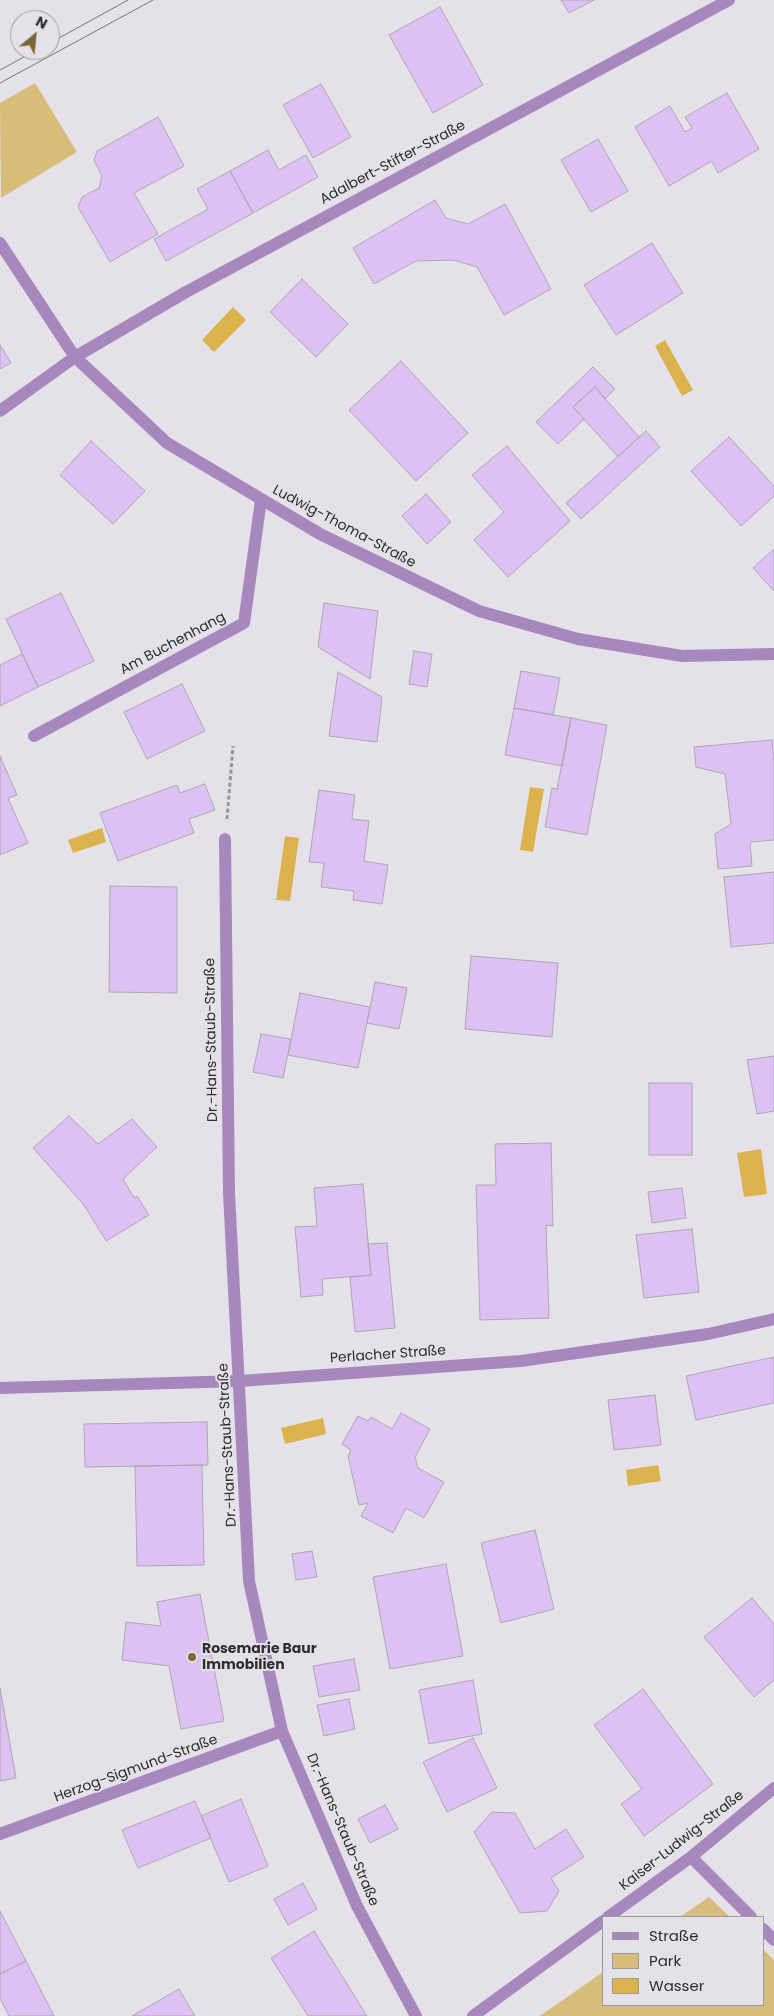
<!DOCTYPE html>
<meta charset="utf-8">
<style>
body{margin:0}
#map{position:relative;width:774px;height:2016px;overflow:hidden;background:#e5e1e9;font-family:Poppins,sans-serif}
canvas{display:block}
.legend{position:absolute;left:602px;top:1916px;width:162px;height:90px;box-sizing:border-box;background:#e5e1e9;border:1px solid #9c999f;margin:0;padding:6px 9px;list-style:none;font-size:15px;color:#2f2d30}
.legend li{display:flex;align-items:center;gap:10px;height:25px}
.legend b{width:25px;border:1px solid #9c999f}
.north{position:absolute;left:10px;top:10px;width:50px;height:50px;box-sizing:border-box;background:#e5e1e9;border:1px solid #9c999f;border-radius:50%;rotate:28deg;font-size:14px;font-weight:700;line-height:20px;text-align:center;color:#2f2d30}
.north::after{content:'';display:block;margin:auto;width:18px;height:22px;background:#7b6736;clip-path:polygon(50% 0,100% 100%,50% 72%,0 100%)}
</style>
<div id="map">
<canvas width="774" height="2016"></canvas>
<ul class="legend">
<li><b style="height:6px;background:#a688be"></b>Straße</li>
<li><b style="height:14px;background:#d8bc79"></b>Park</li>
<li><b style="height:14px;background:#dbb24c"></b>Wasser</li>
</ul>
<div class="north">N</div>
</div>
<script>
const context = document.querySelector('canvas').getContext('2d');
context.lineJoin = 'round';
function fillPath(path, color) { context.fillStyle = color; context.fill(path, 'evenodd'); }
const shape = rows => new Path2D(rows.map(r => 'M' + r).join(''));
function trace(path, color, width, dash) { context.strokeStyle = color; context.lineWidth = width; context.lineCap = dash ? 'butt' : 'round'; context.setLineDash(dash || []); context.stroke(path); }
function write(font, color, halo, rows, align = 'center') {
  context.font = font + ' Poppins,sans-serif'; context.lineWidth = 4; context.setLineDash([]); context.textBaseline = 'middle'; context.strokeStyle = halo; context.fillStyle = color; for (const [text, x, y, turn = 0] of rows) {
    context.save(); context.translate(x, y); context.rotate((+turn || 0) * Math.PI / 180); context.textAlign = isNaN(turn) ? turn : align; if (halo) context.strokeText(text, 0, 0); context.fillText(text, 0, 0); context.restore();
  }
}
fillPath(shape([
 [35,83,77,152,1,198,0,103],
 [709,1897,730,1917,680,1917],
 [763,1949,774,1960,774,2016,540,2016,603,1972,603,2005,763,2005]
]), '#d8bc79');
fillPath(shape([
 [233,307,246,320,214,352,202,340],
 [665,340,693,390,682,396,655,346],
 [530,787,544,789,533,852,520,850],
 [102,828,106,842,73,853,68,840],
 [285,836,299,838,290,901,276,900],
 [761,1149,767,1194,744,1197,737,1153],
 [323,1418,326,1434,285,1444,281,1428],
 [658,1465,661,1481,628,1486,626,1470]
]), '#dbb24c');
const building = shape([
 [561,0,594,0,569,13,561,0],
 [440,7,483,85,433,113,389,35,440,7],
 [321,84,351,137,313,158,283,105,321,84],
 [727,93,759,149,718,173,712,161,669,186,635,127,670,106,685,132,692,128,685,117,727,93],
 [158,117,184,166,134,193,158,234,110,262,78,207,82,197,99,188,102,176,94,160,97,151,158,117],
 [598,139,628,191,591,212,561,160,598,139],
 [268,150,279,170,306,155,318,177,253,213,230,171,268,150],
 [230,171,253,213,166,261,154,239,208,209,197,189,230,171],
 [435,200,446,218,468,224,505,204,551,289,504,315,477,267,453,260,416,261,374,284,353,248,435,200],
 [652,243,683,293,616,335,584,285,652,243],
 [302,279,348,324,316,357,270,312,302,279],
 [0,345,11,363,0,369,0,345],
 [401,361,468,433,416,481,349,410,401,361],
 [593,367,615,389,605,399,595,387,573,407,584,419,558,444,536,422,593,367],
 [595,387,639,437,618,457,573,407,595,387],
 [646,431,660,447,581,519,566,503,646,431],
 [729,437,774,486,774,496,741,526,691,471,729,437],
 [91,441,145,491,113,524,60,475,91,441],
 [507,446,570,521,508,577,474,540,504,512,472,475,507,446],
 [426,494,451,522,427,544,402,516,426,494],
 [774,549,774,591,753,568,774,549],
 [61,593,94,661,38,687,6,619,61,593],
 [324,603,378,611,370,679,318,647,324,603],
 [414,651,432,654,427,687,409,684,414,651],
 [22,654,38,687,0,706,0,665,22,654],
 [521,671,560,678,553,715,514,708,521,671],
 [338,672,382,697,377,742,329,736,338,672],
 [182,684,205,731,147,759,124,712,182,684],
 [514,708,571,718,562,766,505,755,514,708],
 [571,718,607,725,587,835,545,827,552,788,557,789,571,718],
 [772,740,774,761,774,840,750,842,752,866,718,869,715,834,731,824,725,774,696,767,694,747,772,740],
 [0,756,17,795,8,798,28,843,0,855,0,756],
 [205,784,215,810,189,819,194,833,118,861,100,813,177,785,180,793,205,784],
 [319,790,355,795,352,819,369,821,364,861,388,865,382,904,353,900,354,891,321,887,324,863,309,862,319,790],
 [774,872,774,943,731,947,724,877,774,872],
 [110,886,177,887,177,993,109,992,110,886],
 [471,956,558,963,552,1037,465,1029,471,956],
 [375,982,407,988,399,1029,367,1023,375,982],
 [300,993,370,1007,358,1068,288,1055,300,993],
 [261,1034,291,1039,283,1078,253,1072,261,1034],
 [774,1056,774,1111,757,1114,747,1060,774,1056],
 [649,1083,692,1083,692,1155,649,1155,649,1083],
 [69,1116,98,1144,132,1119,157,1147,123,1179,134,1198,137,1196,149,1215,106,1241,84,1205,33,1148,69,1116],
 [551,1143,553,1226,546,1225,549,1318,480,1320,476,1185,496,1185,495,1144,551,1143],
 [363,1184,371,1275,322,1279,323,1295,301,1297,295,1227,317,1226,314,1188,363,1184],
 [682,1188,686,1218,652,1223,648,1192,682,1188],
 [692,1229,699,1292,644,1298,636,1235,692,1229],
 [387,1243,395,1328,355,1332,350,1277,371,1275,368,1244,387,1243],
 [774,1357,774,1403,696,1420,686,1376,774,1357],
 [655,1395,661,1445,614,1450,608,1400,655,1395],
 [401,1413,430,1429,415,1457,418,1468,444,1482,424,1518,406,1508,393,1533,361,1516,368,1503,359,1505,348,1456,351,1450,342,1444,358,1416,368,1421,371,1417,392,1429,401,1413],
 [207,1422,208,1465,85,1467,84,1424,207,1422],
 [202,1465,204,1565,137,1566,135,1466,202,1465],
 [535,1530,554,1609,501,1623,481,1543,535,1530],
 [312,1551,317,1577,296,1580,292,1554,312,1551],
 [446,1564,463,1656,390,1669,373,1577,446,1564],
 [200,1594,224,1721,181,1729,169,1666,122,1660,126,1622,161,1626,157,1602,200,1594],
 [752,1598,774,1624,774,1680,754,1697,704,1637,752,1598],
 [354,1659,360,1690,319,1697,313,1666,354,1659],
 [473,1680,482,1734,429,1744,419,1690,473,1680],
 [0,1688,16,1778,0,1781,0,1688],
 [643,1689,713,1784,644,1836,621,1804,642,1789,594,1725,643,1689],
 [349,1699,355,1729,324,1736,317,1705,349,1699],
 [473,1738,497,1788,447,1812,423,1762,473,1738],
 [241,1799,268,1866,229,1882,201,1816,241,1799],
 [195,1801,211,1838,138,1868,122,1830,195,1801],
 [385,1805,398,1829,370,1843,358,1819,385,1805],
 [492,1812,515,1813,535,1849,566,1829,584,1857,551,1878,559,1891,547,1911,520,1913,474,1832,492,1812],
 [303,1883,317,1909,288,1925,274,1899,303,1883],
 [0,1911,26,1961,0,1974,0,1911],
 [314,1931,367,2016,308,2016,271,1958,314,1931],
 [26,1961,54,2016,9,2016,0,1998,0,1974,26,1961],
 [179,1989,195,2016,132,2016,179,1989]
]);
fillPath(building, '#ddc1f5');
trace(building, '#aca8af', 1);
trace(shape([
 [227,819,233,746]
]), '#97949a', 3, [4, 2.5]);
trace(shape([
 [0,243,75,357,167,443,320,534,479,611,578,639,682,656,774,654],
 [0,411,75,357,186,292,729,0],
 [34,736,244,623,261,500],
 [225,839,229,1193,249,1581,282,1731,357,1906,416,2016],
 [0,1388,240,1381,521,1361,708,1334,774,1319],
 [0,1834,282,1731],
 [691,1857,751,1917],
 [608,1917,691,1857,774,1788],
 [763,1929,774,1940],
 [473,2016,603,1921]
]), '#a688be', 12);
trace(shape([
 [50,43,128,0],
 [0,70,37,50],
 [0,83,153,0]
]), '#777479', 1);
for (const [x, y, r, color] of [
 [192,1657,5,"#7b6736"]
]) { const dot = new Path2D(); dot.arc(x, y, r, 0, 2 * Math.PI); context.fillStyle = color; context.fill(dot); trace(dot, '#e5e1e9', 2); }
write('14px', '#2f2d30', '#e5e1e9', [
 ["Adalbert-Stifter-Straße",393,163,-28],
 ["Ludwig-Thoma-Straße",344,527,28],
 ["Am Buchenhang",173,644,-28],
 ["Dr.-Hans-Staub-Straße",212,1040,-91],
 ["Perlacher Straße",388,1355,-4],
 ["Dr.-Hans-Staub-Straße",228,1445,-93],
 ["Herzog-Sigmund-Straße",136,1769,-20],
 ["Dr.-Hans-Staub-Straße",342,1830,67],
 ["Kaiser-Ludwig-Straße",682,1841,-38]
]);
write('bold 14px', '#2f2d30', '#e5e1e9', [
 ["Rosemarie Baur",202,1649],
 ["Immobilien",202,1665]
], 'left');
</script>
